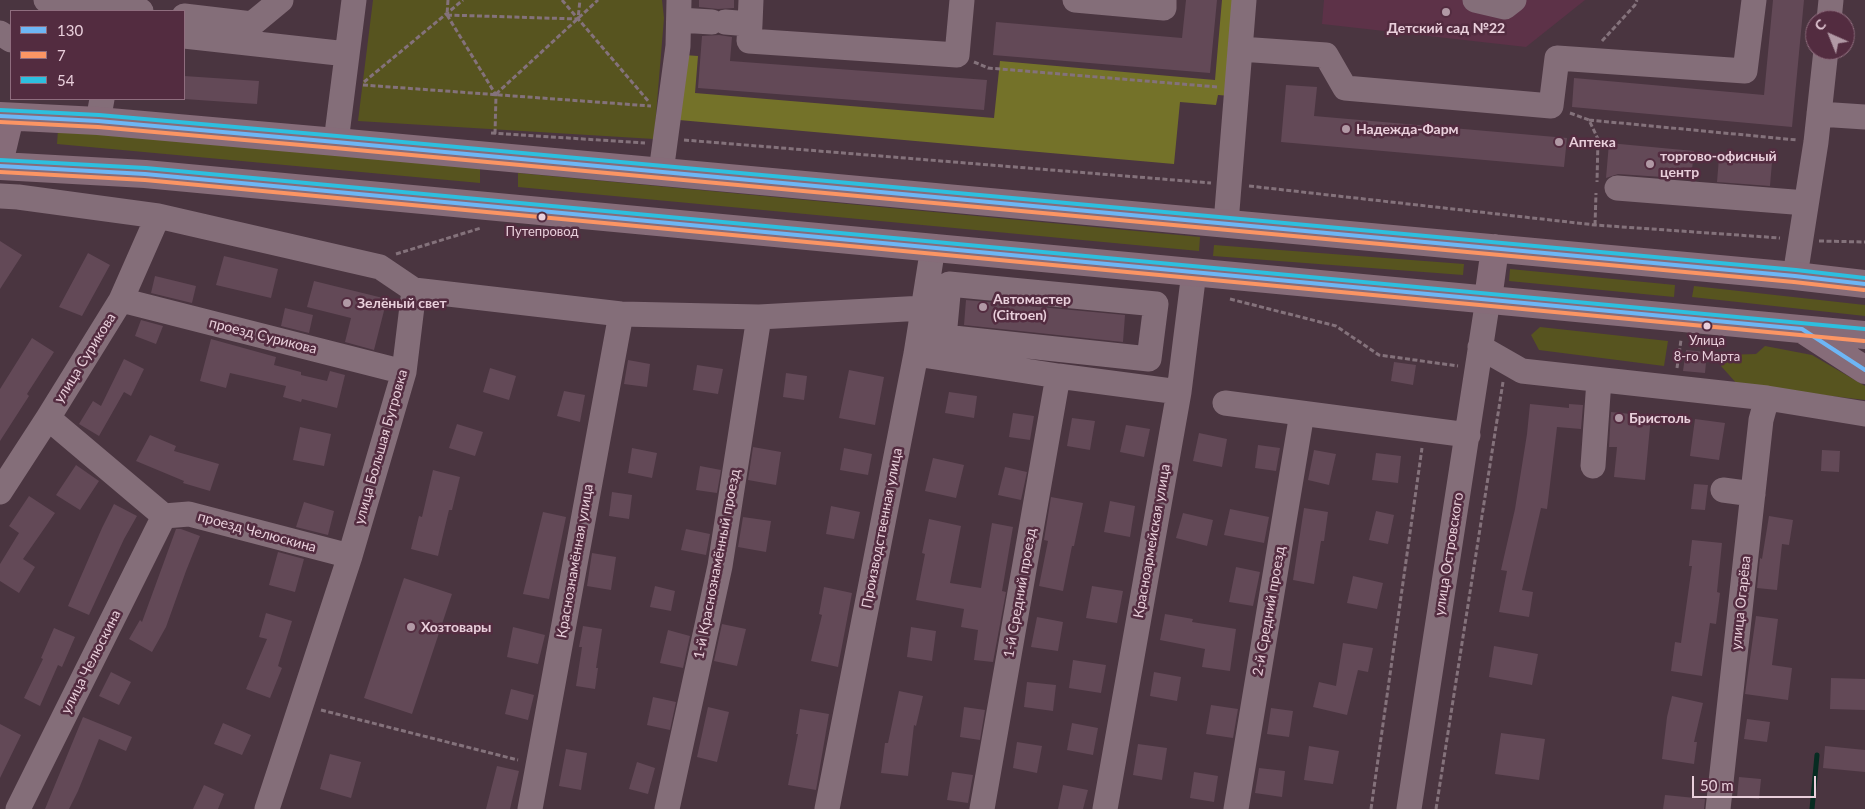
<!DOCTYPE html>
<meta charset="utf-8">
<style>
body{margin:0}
#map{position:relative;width:1865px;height:809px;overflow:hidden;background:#4a3540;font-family:Lato,sans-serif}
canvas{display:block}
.legend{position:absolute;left:10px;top:10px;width:175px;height:90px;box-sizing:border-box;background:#532c40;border:1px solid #8f6d7e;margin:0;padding:6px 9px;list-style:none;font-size:15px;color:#e9cfdb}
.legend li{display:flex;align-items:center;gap:10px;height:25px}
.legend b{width:25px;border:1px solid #8f6d7e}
.north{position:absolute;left:1805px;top:10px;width:50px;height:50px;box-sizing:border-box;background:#532c40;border:1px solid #8f6d7e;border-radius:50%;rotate:316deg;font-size:14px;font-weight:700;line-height:20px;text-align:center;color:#e9cfdb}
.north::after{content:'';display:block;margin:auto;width:18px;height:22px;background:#b199a5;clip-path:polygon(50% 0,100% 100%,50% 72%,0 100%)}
.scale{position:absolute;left:1692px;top:776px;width:124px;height:22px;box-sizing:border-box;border:2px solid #e9cfdb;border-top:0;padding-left:6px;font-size:15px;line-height:18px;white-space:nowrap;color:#e9cfdb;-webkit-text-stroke:4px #532c40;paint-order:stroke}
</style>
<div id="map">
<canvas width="1865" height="809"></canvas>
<ul class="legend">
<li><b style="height:6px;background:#6db6f5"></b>130</li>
<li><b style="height:6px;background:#fb9564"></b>7</li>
<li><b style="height:6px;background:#2dbfdf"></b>54</li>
</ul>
<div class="north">С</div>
<div class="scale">50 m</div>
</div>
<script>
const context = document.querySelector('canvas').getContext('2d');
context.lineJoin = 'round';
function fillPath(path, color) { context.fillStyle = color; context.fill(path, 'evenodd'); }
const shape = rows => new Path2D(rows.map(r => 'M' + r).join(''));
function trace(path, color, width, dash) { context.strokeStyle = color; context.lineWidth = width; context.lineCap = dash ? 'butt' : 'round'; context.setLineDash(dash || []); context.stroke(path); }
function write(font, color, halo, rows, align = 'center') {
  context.font = font + ' Lato,sans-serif'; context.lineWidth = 5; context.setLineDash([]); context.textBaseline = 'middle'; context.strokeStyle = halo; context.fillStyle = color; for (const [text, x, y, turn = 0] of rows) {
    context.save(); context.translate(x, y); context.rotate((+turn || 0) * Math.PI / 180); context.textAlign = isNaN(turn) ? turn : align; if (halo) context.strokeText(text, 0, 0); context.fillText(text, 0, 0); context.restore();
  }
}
fillPath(shape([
 [1324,0,1585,0,1526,47,1322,24]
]), '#5d3248');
fillPath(shape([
 [373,0,662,0,664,18,654,139,358,121],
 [58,130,480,168,480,183,57,144],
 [518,173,1200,237,1199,251,518,187],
 [1214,245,1464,264,1463,275,1213,256],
 [1510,269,1675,285,1674,297,1509,281],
 [1694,286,1865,305,1865,316,1692,297],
 [1540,327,1668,341,1664,366,1539,350,1531,335],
 [1765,346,1812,355,1865,386,1865,400,1738,385,1721,366,1725,355,1756,354]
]), '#57541f');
fillPath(shape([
 [1222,0,1238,0,1231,96,1218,95,1216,105,1180,102,1174,164,679,120,684,55,698,56,695,93,994,118,1000,61,1215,80]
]), '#747229');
trace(shape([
 [1812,809,1817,755]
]), '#072c22', 5);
fillPath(shape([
 [699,0,734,0,734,8,718,9,699,7],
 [1186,0,1217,0,1210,73,993,55,996,22,1182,38],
 [1773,0,1804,0,1792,127,1572,107,1574,78,1764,95],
 [719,35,732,37,730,61,987,80,984,110,698,88,702,36],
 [184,76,259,81,257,104,184,99],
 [1286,85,1317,87,1314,116,1567,138,1564,167,1281,142],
 [1609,143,1694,151,1691,179,1618,174,1606,178],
 [1719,158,1772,162,1770,186,1717,182],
 [0,241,22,255,0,289],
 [88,253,110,265,82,316,59,307],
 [224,256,278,269,271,298,216,285],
 [155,276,196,286,192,303,151,293],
 [314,281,387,299,374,350,345,342,351,318,307,307],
 [966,300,1125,315,1123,342,964,325],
 [285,308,313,315,309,333,281,326],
 [141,320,163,326,156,344,135,336],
 [32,338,54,352,27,394,29,396,0,441,0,389],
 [211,339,276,357,274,365,301,372,301,375,327,381,330,371,345,375,337,408,302,399,301,402,283,397,286,386,230,373,226,388,200,381],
 [1686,350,1707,352,1705,373,1683,371],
 [124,359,144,369,131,396,124,392,99,436,79,424,93,401,101,406],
 [628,360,650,364,647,387,624,384],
 [1394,362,1416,365,1413,385,1391,381],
 [697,365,723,369,718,394,693,390],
 [490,368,516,376,509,400,483,392],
 [849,370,884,377,875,425,839,418],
 [786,373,807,376,804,400,783,397],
 [564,391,585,395,580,422,557,416],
 [949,392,977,396,974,418,945,413],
 [1530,404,1569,408,1569,404,1583,405,1581,429,1557,427,1547,509,1541,508,1522,590,1533,592,1529,617,1499,612,1507,571,1501,570,1515,509,1527,434],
 [1611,412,1651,416,1645,480,1614,477,1617,447,1609,447],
 [1013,413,1034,416,1030,440,1009,437],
 [1072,418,1095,421,1090,450,1067,446],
 [1695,419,1725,423,1719,460,1690,456],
 [457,424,483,432,475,456,449,448],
 [1126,425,1150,429,1144,457,1120,452],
 [300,427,331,434,324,466,293,460],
 [1199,433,1227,439,1222,467,1193,461],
 [150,435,176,446,174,451,219,464,210,491,183,483,184,481,136,461],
 [1258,445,1280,448,1276,471,1255,468],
 [753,447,781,452,776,485,748,480],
 [632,448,657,453,652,478,628,473],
 [844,448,872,454,868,475,840,470],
 [1314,450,1336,454,1329,485,1308,480],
 [1822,450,1840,451,1839,472,1821,471],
 [1376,453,1401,456,1398,483,1372,480],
 [933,458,964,465,956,498,925,491],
 [76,465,99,481,80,510,56,495],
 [700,466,721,470,717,493,696,490],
 [1005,467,1027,472,1021,500,998,495],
 [433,470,460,477,452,510,449,510,438,556,411,549,419,516,422,517],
 [1694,484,1708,485,1705,510,1691,509],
 [612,492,632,495,629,519,609,516],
 [29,496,55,513,23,559,35,567,19,593,0,581,0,564,19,533,9,526],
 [1051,497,1083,503,1074,546,1072,546,1063,591,1039,586,1048,541,1044,540],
 [1110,501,1135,506,1130,537,1104,532],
 [304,502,334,511,328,535,296,527],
 [114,504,137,516,124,539,89,615,68,606,102,528],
 [831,506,860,512,854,539,826,534],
 [1304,508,1328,512,1324,541,1321,541,1314,584,1293,580],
 [1230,509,1269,517,1264,543,1224,535],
 [1376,511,1394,515,1388,544,1369,540],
 [543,512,566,517,549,599,523,594],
 [1183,513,1213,520,1207,546,1176,538],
 [1769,516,1793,520,1789,545,1782,544,1777,590,1757,588,1760,558,1762,559],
 [743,517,771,521,766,552,738,547],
 [929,519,961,526,950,583,981,588,992,523,1013,527,1002,591,1006,592,993,662,974,660,978,630,961,627,964,609,916,600,925,554,922,553],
 [176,529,181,529,200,536,186,571,166,627,152,652,129,639,140,620,142,622],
 [686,529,710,534,706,555,681,550],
 [1692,540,1722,543,1717,592,1720,593,1716,624,1710,623,1702,676,1671,671,1675,642,1681,643,1692,566,1689,566],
 [278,552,304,559,295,592,269,585],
 [592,553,616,557,611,590,587,586],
 [1236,567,1260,572,1253,606,1229,602],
 [1353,576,1383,583,1377,609,1347,603],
 [404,578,452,594,412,714,364,698],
 [655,586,675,591,671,611,650,607],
 [1092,586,1123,591,1117,623,1086,618],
 [824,587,852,593,838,667,811,661,822,615,819,614],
 [266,613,292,621,278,666,282,668,270,698,246,689,267,639,259,637],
 [1165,614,1193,619,1192,622,1236,629,1230,671,1202,667,1205,649,1160,640],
 [1756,616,1778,619,1772,665,1792,668,1788,700,1745,694],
 [1037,617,1063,622,1058,651,1031,647],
 [722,624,746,629,737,666,714,661],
 [583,626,602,629,596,668,598,668,595,689,576,686,582,647,579,647],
 [513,627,545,635,538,664,507,657],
 [911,627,936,631,932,661,907,657],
 [54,628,75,637,62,667,58,665,40,706,24,698,43,659,41,658],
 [668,630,690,636,683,668,660,663],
 [1343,643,1373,648,1368,672,1358,670,1347,715,1313,707,1319,682,1336,686],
 [1494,646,1538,654,1532,685,1489,677],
 [1073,660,1106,665,1101,693,1069,688],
 [111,672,131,682,119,705,99,696],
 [1154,672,1181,677,1177,701,1150,696],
 [1831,678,1865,679,1865,710,1830,709],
 [1027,682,1056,685,1053,711,1024,707],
 [511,689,534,695,528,720,505,714],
 [899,691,923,696,916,726,914,725,908,776,881,773,885,743,888,743],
 [1672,696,1703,703,1694,742,1697,742,1694,764,1662,759,1667,717],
 [653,697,676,702,670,730,647,725],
 [1211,705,1238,709,1233,738,1206,734],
 [708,707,729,712,717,762,697,757],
 [964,707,985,710,980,740,960,737],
 [1271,708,1293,711,1289,737,1267,734],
 [800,709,829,714,816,790,788,785,798,734,796,734],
 [83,717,132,737,126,751,99,739,78,791,69,809,45,809],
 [1747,719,1770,722,1767,742,1744,739],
 [223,723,251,735,242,755,214,744],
 [1072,723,1098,728,1093,755,1067,750],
 [0,724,21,735,0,778],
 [1501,733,1545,739,1539,780,1495,774],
 [1017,742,1042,746,1037,773,1013,768],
 [1138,744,1167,748,1162,780,1133,775],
 [1309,746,1339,751,1333,784,1304,780],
 [1825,746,1865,750,1865,772,1823,768],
 [566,749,587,753,581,790,559,786],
 [330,754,361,762,351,798,320,789],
 [637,762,655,768,648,794,629,789],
 [497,766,519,771,510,809,486,809],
 [1259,768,1285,771,1282,797,1255,793],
 [952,772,973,775,968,803,947,800],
 [1194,772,1218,776,1214,802,1190,798],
 [1739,777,1761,779,1759,799,1737,797],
 [204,785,224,794,218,809,193,809],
 [1063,785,1088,790,1083,809,1058,809],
 [1665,795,1705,799,1704,809,1663,809]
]), '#634957');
trace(shape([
 [448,0,447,15,578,19,580,0],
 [562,0,649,102],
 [447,15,496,95,495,134],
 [1602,41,1635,5,1637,0],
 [974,62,988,68,1218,87],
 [364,82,463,0],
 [363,85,651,106],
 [496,94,598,0],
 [1570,113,1589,120,1598,139,1597,182],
 [1589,120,1797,140],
 [491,133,645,143],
 [684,140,1211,183],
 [1249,186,1595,225,1780,238],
 [1595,225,1596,193],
 [1819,241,1865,242],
 [396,254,481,228],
 [1230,299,1336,326,1379,355,1458,366],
 [1677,368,1681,340],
 [321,710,518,760],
 [1371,809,1422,448],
 [1436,809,1503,382]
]), '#84727b', 3, [5, 2.5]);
trace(shape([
 [46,0,141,11],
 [1075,0,1164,8,1164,0],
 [1475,0,1505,7,1514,0],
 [184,16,252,24,281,0],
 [679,20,712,22],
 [1829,20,1831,0],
 [725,22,750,24,749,41,957,55,962,0],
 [750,24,751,0],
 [0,33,11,40],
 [184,36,347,54],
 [1240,49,1326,55,1345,88,1551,106,1557,58,1745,71,1754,0],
 [1819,114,1865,117],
 [98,121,102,99],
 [336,142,354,0],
 [661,172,678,46,679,0],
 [1617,188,1806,203],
 [0,196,18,197,158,216,380,267,414,290,404,372,350,556,267,809],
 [1226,223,1244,0],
 [1795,276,1816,142,1826,50],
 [414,290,621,314,759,317,924,308],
 [121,300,404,372],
 [919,339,944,337,1149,359,1156,304,949,284,944,337],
 [1480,347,1522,371,1767,398,1865,414],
 [916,354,1058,376,1179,392],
 [1225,403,1468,435],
 [48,418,164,516,189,514,350,556],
 [1593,466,1599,380],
 [1723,490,1753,494],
 [0,492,48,418,121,300,158,216],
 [18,809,164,516],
 [530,809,621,314],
 [667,809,720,566,759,317],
 [827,809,916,354,933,247],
 [982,809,1058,376],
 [1105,809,1179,392,1194,272],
 [1236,809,1302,413],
 [1409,809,1488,299],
 [1718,809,1761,420,1767,398]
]), '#846e79', 25);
trace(shape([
 [0,116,98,121,336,142,1795,276,1865,284],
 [0,159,10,117],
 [0,166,145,174,1865,335],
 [1488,299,1495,248],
 [1805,331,1865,370]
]), '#866c79', 28);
trace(shape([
 [0,116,98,121,336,142,1795,276,1865,284],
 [0,166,145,174,1802,329,1865,370]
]), '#6db6f5', 4);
trace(shape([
 [0,122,98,127,335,148,1794,282,1864,290],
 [0,172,145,180,1864,341]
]), '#fb9564', 4);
trace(shape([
 [0,110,99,115,337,136,1796,270,1865,278],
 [0,160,146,168,1865,329]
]), '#2dbfdf', 4);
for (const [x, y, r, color] of [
 [1446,12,5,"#b199a5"],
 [1346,129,5,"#b199a5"],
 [1559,142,5,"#b199a5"],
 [1650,164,5,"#b199a5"],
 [542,217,4.5,"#e9cfdb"],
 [347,303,5,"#b199a5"],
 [983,307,5,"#b199a5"],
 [1707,326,4.5,"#e9cfdb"],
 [1619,418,5,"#b199a5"],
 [411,627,5,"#b199a5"]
]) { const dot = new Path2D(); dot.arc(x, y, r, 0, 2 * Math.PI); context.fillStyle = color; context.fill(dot); trace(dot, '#532c40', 2); }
write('13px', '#e9cfdb', '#532c40', [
 ["Путепровод",542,232],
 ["Улица",1707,341],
 ["8-го Марта",1707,357]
]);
write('bold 14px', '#e9cfdb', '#532c40', [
 ["Детский сад №22",1446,28,"center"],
 ["Надежда-Фарм",1356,129],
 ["Аптека",1569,142],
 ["торгово-офисный",1660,156],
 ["центр",1660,172],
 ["Автомастер",993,299],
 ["(Citroen)",993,315],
 ["Зелёный свет",357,303],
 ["Бристоль",1629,418],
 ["Хозтовары",421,627]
], 'left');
write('14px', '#e9cfdb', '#532c40', [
 ["проезд Сурикова",263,336,14],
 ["улица Сурикова",85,358,-58],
 ["улица Большая Бугровка",381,447,-74],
 ["Производственная улица",882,528,-79],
 ["проезд Челюскина",257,532,15],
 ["Красноармейская улица",1152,541,-80],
 ["улица Островского",1449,554,-81],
 ["Краснознамённая улица",575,561,-80],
 ["1-й Краснознамённый проезд",717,564,-79],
 ["1-й Средний проезд",1020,593,-80],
 ["улица Огарёва",1741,603,-84],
 ["2-й Средний проезд",1269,611,-80],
 ["улица Челюскина",91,662,-63]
]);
</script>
